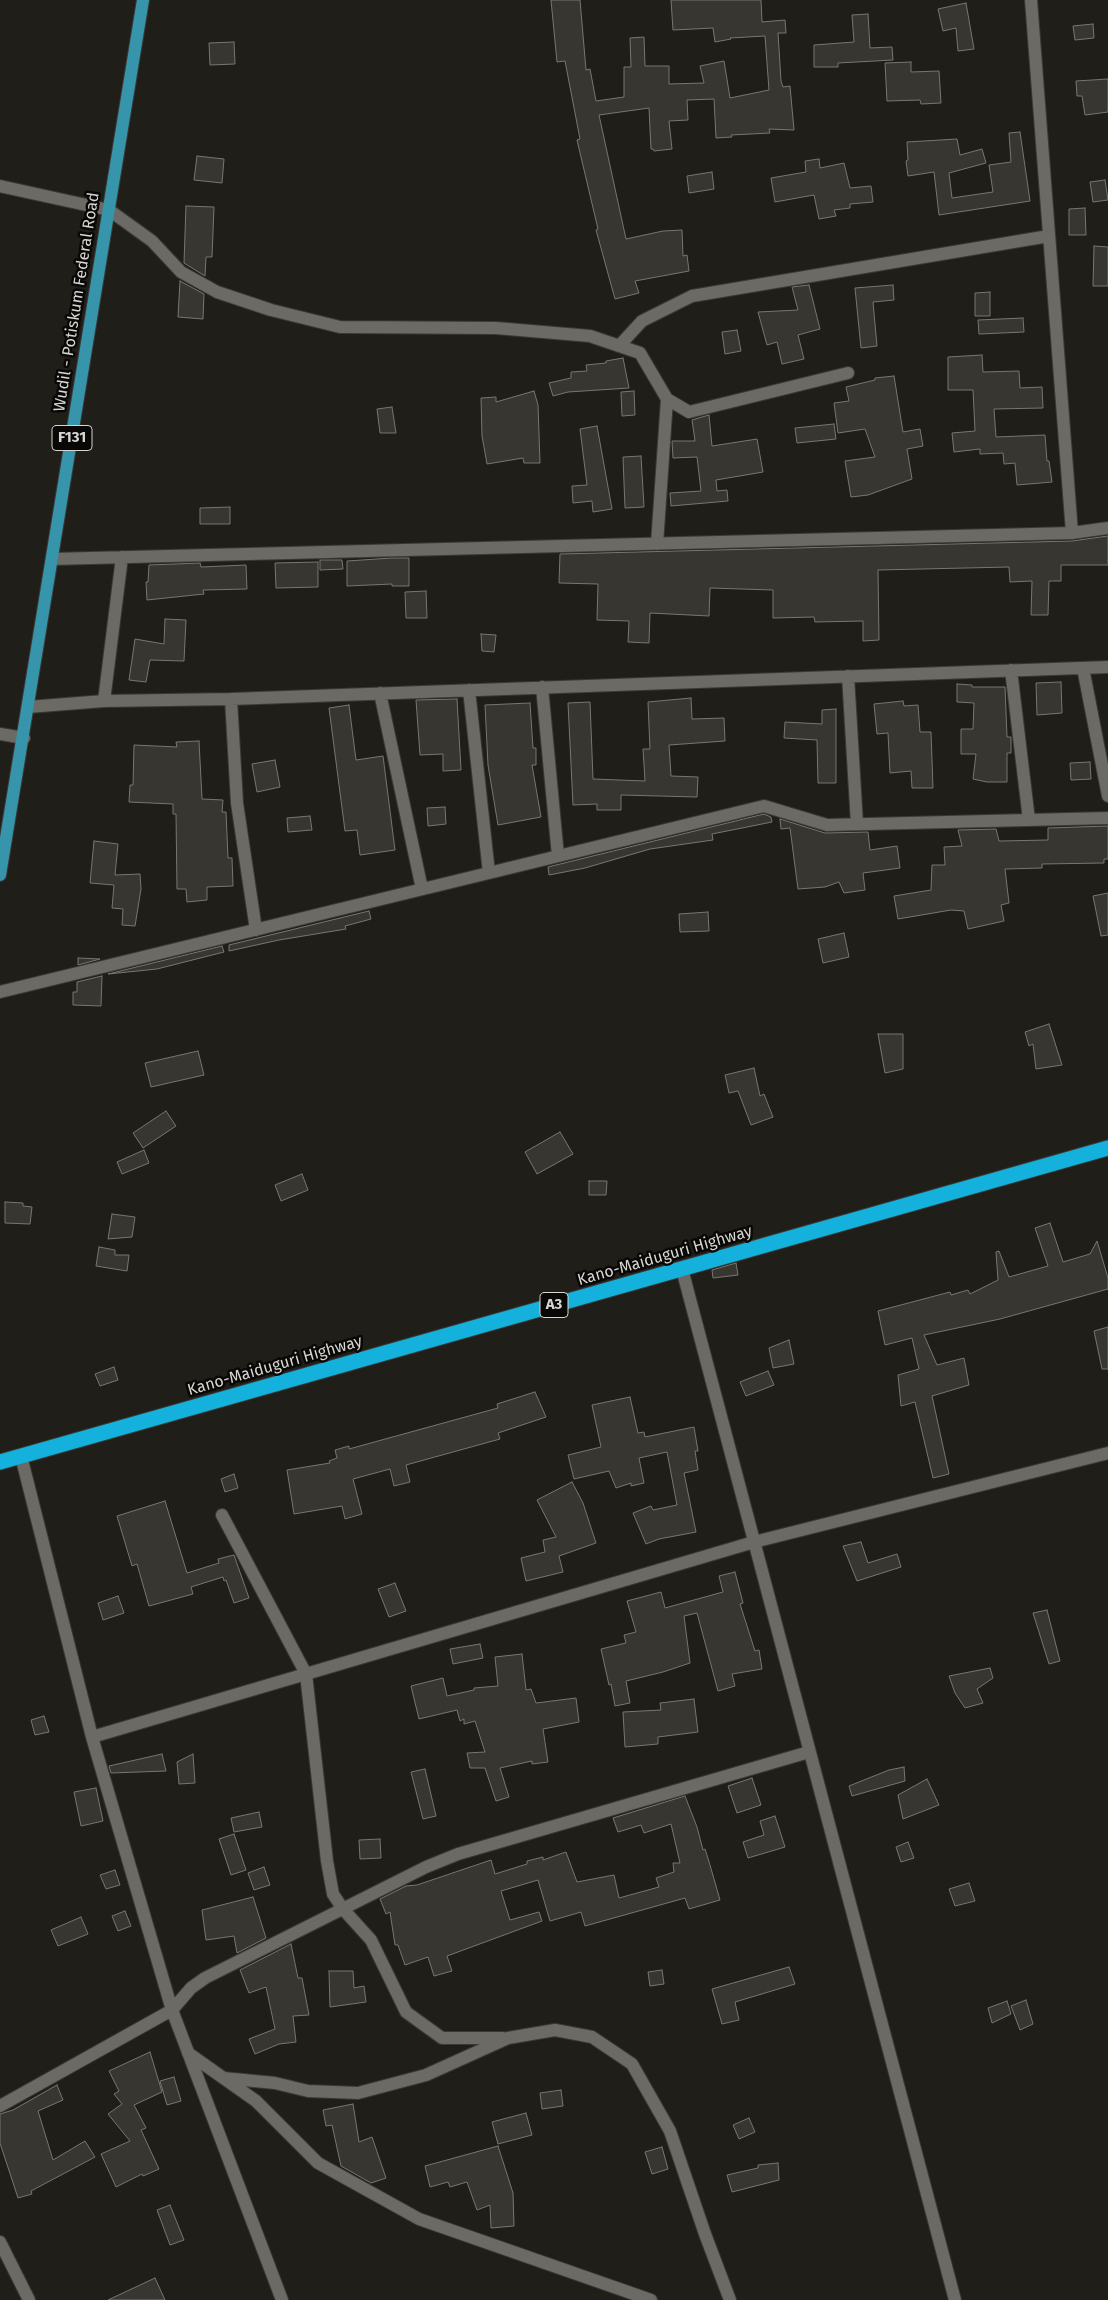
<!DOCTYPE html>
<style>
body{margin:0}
canvas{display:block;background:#1f1e19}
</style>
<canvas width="1108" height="2300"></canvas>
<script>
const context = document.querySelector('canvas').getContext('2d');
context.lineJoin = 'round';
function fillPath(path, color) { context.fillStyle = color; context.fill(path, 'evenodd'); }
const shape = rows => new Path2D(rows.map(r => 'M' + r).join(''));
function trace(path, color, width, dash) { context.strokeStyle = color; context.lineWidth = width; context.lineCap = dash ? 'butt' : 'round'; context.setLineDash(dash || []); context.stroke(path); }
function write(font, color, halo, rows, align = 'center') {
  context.font = font + ' "Fira Sans",sans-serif'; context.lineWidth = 5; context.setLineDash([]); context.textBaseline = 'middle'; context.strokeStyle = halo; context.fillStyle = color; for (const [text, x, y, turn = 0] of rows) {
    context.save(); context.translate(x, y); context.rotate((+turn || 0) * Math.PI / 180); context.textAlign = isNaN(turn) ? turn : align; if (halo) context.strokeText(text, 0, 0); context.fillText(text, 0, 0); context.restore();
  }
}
const building = shape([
 [551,0,580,0,586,70,590,69,596,101,624,97,624,67,631,67,630,38,644,37,645,66,669,66,669,84,704,83,700,66,724,61,730,98,769,90,765,36,730,38,731,39,715,42,713,28,673,30,671,0,761,0,762,22,785,20,786,33,778,33,781,81,783,87,790,86,794,130,769,129,770,133,731,135,732,137,716,138,714,99,687,100,688,120,669,121,672,149,654,151,653,149,651,149,649,108,599,115,626,239,663,231,682,230,683,256,687,255,689,271,635,281,639,293,615,299,596,230,598,229,577,140,580,139,565,61,557,62,551,0],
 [966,3,974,49,958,51,956,28,943,31,938,9,966,3],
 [868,14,870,48,892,47,893,60,838,63,838,67,814,67,814,45,854,42,852,15,868,14],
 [1093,24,1094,38,1075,40,1073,26,1093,24],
 [234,42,235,64,210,65,209,43,234,42],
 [911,62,911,72,939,71,941,103,921,104,920,100,887,101,885,63,911,62],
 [1108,79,1108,112,1085,115,1082,96,1077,96,1076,81,1108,79],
 [1020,132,1030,201,939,215,934,172,908,176,906,161,908,160,907,142,957,139,960,155,982,149,986,163,949,173,952,198,993,192,989,165,1011,162,1009,133,1020,132],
 [197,156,224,159,222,183,194,180,197,156],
 [819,159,820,168,844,163,850,188,871,186,873,202,850,204,850,208,834,210,836,216,819,219,814,195,775,202,771,178,806,172,805,161,819,159],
 [712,172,714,189,689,193,687,176,712,172],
 [1105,180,1108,200,1093,202,1090,182,1105,180],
 [186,206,214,207,212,257,206,257,205,276,184,263,186,206],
 [1085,208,1086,235,1069,235,1069,209,1085,208],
 [1094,246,1108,247,1108,286,1093,286,1094,246],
 [180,281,204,294,203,319,178,317,180,281],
 [809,285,820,329,798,335,804,359,782,364,777,342,767,345,758,312,798,310,792,287,809,285],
 [893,285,894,300,873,302,877,346,861,348,855,288,893,285],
 [990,292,990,316,975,316,975,293,990,292],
 [1023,318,1024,332,979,334,978,320,1023,318],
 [737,330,741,351,725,354,722,332,737,330],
 [982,355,983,372,1019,371,1020,388,1042,387,1043,408,994,409,996,437,1045,435,1047,461,1049,461,1052,482,1017,485,1015,463,1004,464,1003,453,980,454,980,449,954,452,952,433,975,431,973,390,948,390,948,357,982,355],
 [623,358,629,388,568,392,553,396,549,383,571,378,571,372,587,371,586,365,606,363,606,361,623,358],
 [894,376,903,432,920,429,923,446,907,449,912,479,868,495,851,497,845,461,875,457,865,429,838,433,834,403,849,401,846,387,875,380,875,378,894,376],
 [534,391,538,405,540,463,524,463,523,458,487,464,482,436,481,398,496,397,496,402,534,391],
 [634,391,635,415,622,416,621,392,634,391],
 [392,407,396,433,380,433,377,409,392,407],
 [709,415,712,446,757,439,763,472,716,480,717,491,727,490,728,501,671,506,670,493,701,491,697,457,673,458,672,441,695,441,692,420,709,415],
 [834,424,836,439,797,443,795,428,834,424],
 [597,426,612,509,593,512,592,501,573,503,572,486,587,485,580,429,597,426],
 [641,456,644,507,625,508,623,457,641,456],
 [230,507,230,524,200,524,200,508,230,507],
 [1108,536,1108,565,1061,565,1061,581,1049,581,1048,615,1031,615,1032,581,1010,582,1009,567,878,570,879,640,863,641,863,621,815,622,814,617,773,618,773,590,710,588,709,616,650,613,649,643,628,642,629,621,597,620,598,584,559,583,560,554,1072,541,1108,536],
 [392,558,409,558,409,586,392,586,392,584,347,586,347,561,392,558],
 [320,560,342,560,343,569,320,570,320,560],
 [318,562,318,587,276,588,275,563,318,562],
 [200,563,201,567,246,565,247,589,203,590,204,594,147,600,146,582,148,582,149,565,200,563],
 [426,591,427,618,406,618,405,592,426,591],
 [165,619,186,620,184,661,150,660,146,682,129,680,135,639,164,644,165,619],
 [481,634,496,635,494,652,482,651,481,634],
 [1061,682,1062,713,1037,715,1036,683,1061,682],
 [957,684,972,685,972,687,1005,687,1007,737,1011,737,1011,753,1007,753,1007,782,987,782,973,779,976,754,961,754,961,729,973,729,974,703,957,702,957,684],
 [691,698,692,719,724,718,725,741,669,745,671,776,698,777,697,797,621,795,621,810,597,810,597,804,573,805,568,703,590,702,593,779,645,781,643,749,650,749,648,702,691,698],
 [457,699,461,770,443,771,443,754,420,755,416,700,457,699],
 [903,701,904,706,918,705,920,732,931,732,933,788,912,788,911,771,890,773,888,733,877,734,874,704,903,701],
 [530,703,533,748,536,748,536,765,532,765,541,817,498,825,488,765,485,705,530,703],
 [349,705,356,760,383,756,395,850,360,855,357,830,345,831,329,708,349,705],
 [836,709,836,783,818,783,817,740,784,738,785,722,822,724,822,710,836,709],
 [199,741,202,799,223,800,222,812,226,812,228,858,232,858,233,886,207,887,207,900,187,902,186,889,177,889,176,814,173,814,173,804,129,802,130,785,133,785,134,745,177,747,176,742,199,741],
 [275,760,280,787,257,792,252,764,275,760],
 [1090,762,1091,779,1071,780,1070,763,1090,762],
 [445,807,446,824,428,826,427,808,445,807],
 [764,814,771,817,772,822,712,834,713,840,650,849,585,868,549,875,548,867,764,814],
 [310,816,312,830,288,832,287,818,310,816],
 [780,819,825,833,868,832,870,850,897,846,900,868,863,873,865,890,844,893,839,882,825,887,798,889,790,828,781,829,780,819],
 [1108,826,1108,859,1104,859,1104,863,1042,864,1042,868,1005,869,1009,903,1001,905,1004,921,968,929,964,911,951,910,898,919,894,896,931,890,932,865,945,865,944,847,962,846,958,830,996,829,999,841,1048,840,1048,828,1108,826],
 [94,841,118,844,115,875,140,874,141,889,135,926,122,925,123,909,112,908,114,885,90,883,94,841],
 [1108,893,1108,935,1101,936,1093,896,1108,893],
 [369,911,371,919,345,926,346,929,279,940,229,951,229,945,369,911],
 [708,912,709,931,680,932,679,914,708,912],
 [844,933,849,957,823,963,818,939,844,933],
 [222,946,224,952,157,969,108,974,222,946],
 [78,958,100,959,78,965,78,958],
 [102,976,101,1006,73,1005,73,992,77,992,77,982,102,976],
 [1049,1024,1062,1065,1036,1069,1033,1044,1029,1046,1025,1032,1049,1024],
 [878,1034,903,1034,903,1069,885,1073,878,1034],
 [198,1051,204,1075,151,1087,145,1063,198,1051],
 [754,1068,760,1096,764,1094,773,1117,751,1125,738,1091,729,1093,725,1075,754,1068],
 [166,1111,176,1126,143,1148,133,1133,166,1111],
 [560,1132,573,1154,537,1174,525,1152,560,1132],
 [144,1150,149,1163,122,1174,117,1162,144,1150],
 [302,1174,308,1190,281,1201,275,1185,302,1174],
 [589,1181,607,1181,606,1195,589,1195,589,1181],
 [5,1202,23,1203,23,1206,32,1207,30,1224,5,1223,5,1202],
 [112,1214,135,1217,132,1237,108,1239,112,1214],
 [1050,1223,1063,1262,1090,1254,1097,1241,1108,1278,1108,1289,1000,1319,924,1335,937,1365,964,1358,969,1385,932,1396,949,1474,933,1478,915,1402,901,1406,898,1375,919,1369,912,1338,885,1345,878,1311,950,1292,951,1295,968,1290,970,1294,998,1280,996,1252,999,1251,1009,1277,1048,1266,1035,1228,1050,1223],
 [99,1247,115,1250,115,1255,129,1255,127,1271,96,1266,99,1247],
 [736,1263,738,1275,713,1278,712,1270,736,1263],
 [1108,1327,1108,1369,1102,1369,1094,1331,1108,1327],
 [789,1340,794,1364,773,1368,769,1348,789,1340],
 [114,1367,118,1380,100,1386,95,1374,114,1367],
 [768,1371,774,1385,746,1396,740,1382,768,1371],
 [535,1392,546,1417,498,1433,500,1439,406,1465,410,1482,394,1486,390,1469,353,1479,362,1514,345,1519,342,1506,294,1514,287,1470,330,1463,329,1461,337,1458,335,1450,349,1446,349,1449,498,1408,497,1404,535,1392],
 [630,1397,638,1433,644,1432,645,1437,694,1427,698,1451,695,1451,698,1470,684,1473,696,1532,659,1539,646,1544,633,1513,651,1506,653,1510,677,1505,667,1452,639,1458,644,1483,631,1486,631,1483,616,1488,609,1471,574,1479,568,1455,601,1447,592,1405,630,1397],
 [234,1474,238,1488,225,1492,221,1479,234,1474],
 [572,1482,583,1503,596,1543,559,1556,563,1572,526,1581,521,1558,545,1552,543,1540,556,1537,537,1500,572,1482],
 [165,1501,187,1573,219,1563,218,1559,234,1555,249,1598,234,1603,226,1580,224,1581,223,1577,191,1587,193,1594,149,1606,137,1564,132,1566,117,1516,165,1501],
 [861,1542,868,1563,897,1554,901,1567,857,1581,843,1546,861,1542],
 [735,1572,743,1603,740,1604,755,1651,759,1650,762,1669,732,1674,735,1686,718,1691,697,1613,684,1616,690,1663,663,1672,626,1681,630,1703,615,1706,611,1684,609,1685,601,1649,626,1643,624,1635,636,1632,627,1601,661,1592,665,1608,723,1592,719,1576,735,1572],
 [395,1583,406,1611,389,1617,378,1589,395,1583],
 [118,1596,124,1613,103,1620,98,1603,118,1596],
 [1047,1610,1060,1661,1049,1664,1033,1613,1047,1610],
 [480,1644,483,1658,453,1664,450,1649,480,1644],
 [522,1654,526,1690,531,1689,536,1703,576,1698,579,1722,543,1729,548,1762,532,1764,532,1761,500,1768,509,1797,496,1801,485,1768,470,1768,467,1753,485,1752,475,1721,464,1724,464,1719,460,1721,457,1710,419,1719,411,1686,443,1678,447,1696,474,1690,474,1688,498,1686,495,1657,522,1654],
 [990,1668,993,1678,977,1689,983,1703,965,1708,955,1693,949,1676,990,1668],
 [694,1699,698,1732,658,1737,658,1744,625,1747,623,1712,661,1710,660,1703,694,1699],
 [44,1716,49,1732,35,1735,31,1720,44,1716],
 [162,1754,166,1771,111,1773,109,1766,162,1754],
 [193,1754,195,1783,179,1784,177,1762,193,1754],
 [904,1767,905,1781,852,1796,849,1786,889,1770,904,1767],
 [425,1769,436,1816,423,1819,411,1772,425,1769],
 [752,1778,761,1805,737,1813,728,1786,752,1778],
 [927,1779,939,1805,903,1819,898,1795,927,1779],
 [96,1788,103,1821,81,1826,74,1792,96,1788],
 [685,1796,697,1827,703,1850,705,1849,710,1865,720,1900,689,1909,685,1898,585,1926,581,1912,550,1921,538,1880,501,1891,510,1920,539,1912,542,1921,447,1956,452,1971,434,1976,428,1957,405,1965,398,1945,395,1945,390,1912,386,1914,380,1899,406,1886,417,1885,491,1860,495,1874,527,1864,527,1861,543,1857,543,1860,566,1852,577,1882,614,1875,619,1898,659,1887,656,1878,674,1872,673,1863,680,1863,671,1824,644,1833,641,1825,618,1832,613,1818,685,1796],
 [259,1812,262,1827,234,1832,231,1818,259,1812],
 [775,1816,785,1847,748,1858,743,1842,764,1835,760,1821,775,1816],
 [234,1834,246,1870,231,1875,219,1839,234,1834],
 [380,1839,381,1858,360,1859,359,1840,380,1839],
 [908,1842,914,1858,901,1862,896,1847,908,1842],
 [264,1867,270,1885,254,1890,248,1873,264,1867],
 [115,1870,120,1885,106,1889,100,1875,115,1870],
 [969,1883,975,1901,955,1906,949,1889,969,1883],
 [253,1897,266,1938,237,1953,234,1936,206,1940,202,1910,253,1897],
 [125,1911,131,1926,118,1931,112,1916,125,1911],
 [81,1917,88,1934,58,1946,51,1930,81,1917],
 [291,1944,298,1978,302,1978,309,2015,293,2016,296,2042,279,2044,255,2054,249,2039,275,2029,266,1987,249,1993,240,1970,291,1944],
 [789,1967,795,1984,735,2002,739,2020,722,2024,712,1989,789,1967],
 [662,1970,664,1984,650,1986,648,1972,662,1970],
 [329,1971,353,1971,354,1988,364,1986,366,2002,330,2007,329,1971],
 [1026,2000,1033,2024,1020,2030,1011,2006,1026,2000],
 [1007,2001,1011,2014,992,2023,988,2008,1007,2001],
 [150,2052,162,2092,134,2105,146,2128,141,2130,159,2169,143,2176,142,2174,116,2187,101,2154,130,2141,108,2114,122,2104,114,2094,119,2091,109,2071,150,2052],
 [174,2077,181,2101,167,2105,160,2081,174,2077],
 [57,2085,63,2100,38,2111,53,2160,85,2141,95,2157,31,2191,32,2194,18,2198,0,2143,0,2114,13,2110,57,2085],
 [561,2090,563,2106,542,2109,540,2093,561,2090],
 [353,2104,359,2142,372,2137,386,2178,371,2183,341,2166,332,2125,326,2126,323,2110,353,2104],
 [526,2113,532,2135,498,2144,492,2122,526,2113],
 [749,2118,755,2132,739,2139,733,2125,749,2118],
 [498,2146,513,2193,514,2226,491,2228,490,2205,477,2210,467,2182,450,2187,448,2182,430,2187,425,2166,498,2146],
 [662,2147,668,2169,652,2174,645,2152,662,2147],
 [778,2163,779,2180,732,2192,727,2175,758,2168,758,2165,778,2163],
 [170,2205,184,2240,170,2245,157,2210,170,2205],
 [155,2278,165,2300,108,2300,155,2278]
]);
fillPath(building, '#373630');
trace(building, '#777670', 1);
const street = shape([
 [1031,0,1072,533],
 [0,186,109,210,152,241,181,272,217,292,271,310,340,327,496,328,590,336,640,353,667,399,689,412,848,373],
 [619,346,642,321,692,296,1049,236],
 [657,544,667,399],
 [52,559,1072,533,1108,528],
 [1083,668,1108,796],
 [1011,670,1029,820],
 [848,676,857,824],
 [542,687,558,856],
 [469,690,489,873],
 [380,693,422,889],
 [231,699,237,803,256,930],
 [104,701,122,557],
 [28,707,104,701,231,699,1108,667],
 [0,734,24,738],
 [0,992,764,806,827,825,1108,818],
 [682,1269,955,2300],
 [21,1456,92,1737,172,2010,282,2300],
 [222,1515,306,1674,327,1861,333,1894,343,1909,371,1940,406,2012,442,2038,503,2038],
 [92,1737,754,1542,1108,1453],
 [188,2053,256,2101,318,2163,419,2219,651,2300],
 [223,2078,275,2083,308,2091,358,2093,426,2075,508,2038,555,2030,592,2037,632,2064,670,2131,705,2234,730,2300],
 [0,2106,172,2010,191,1988,205,1978,426,1867,458,1854,809,1752],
 [0,2242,29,2300]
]);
const primary = shape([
 [0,875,143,0]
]);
const highway = shape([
 [0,1462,1108,1148]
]);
trace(street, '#3a3936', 14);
trace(primary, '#3a3936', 14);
trace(highway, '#3a3936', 17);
trace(street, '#6b6a64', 12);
trace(primary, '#3695ab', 12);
trace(highway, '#13b1db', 15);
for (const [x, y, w] of [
 [72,438,40],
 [554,1305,28]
]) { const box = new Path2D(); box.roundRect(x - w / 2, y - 12.5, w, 25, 4); context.fillStyle = '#090806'; context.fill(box); trace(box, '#d6d6d2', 1); }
write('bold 15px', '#d6d6d2', null, [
 ["F131",72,438],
 ["A3",554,1305]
]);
write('16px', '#d6d6d2', '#090806', [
 ["Wudil - Potiskum Federal Road",77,302,-81],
 ["Kano-Maiduguri Highway",665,1256,-16],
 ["Kano-Maiduguri Highway",275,1366,-16]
]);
</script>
